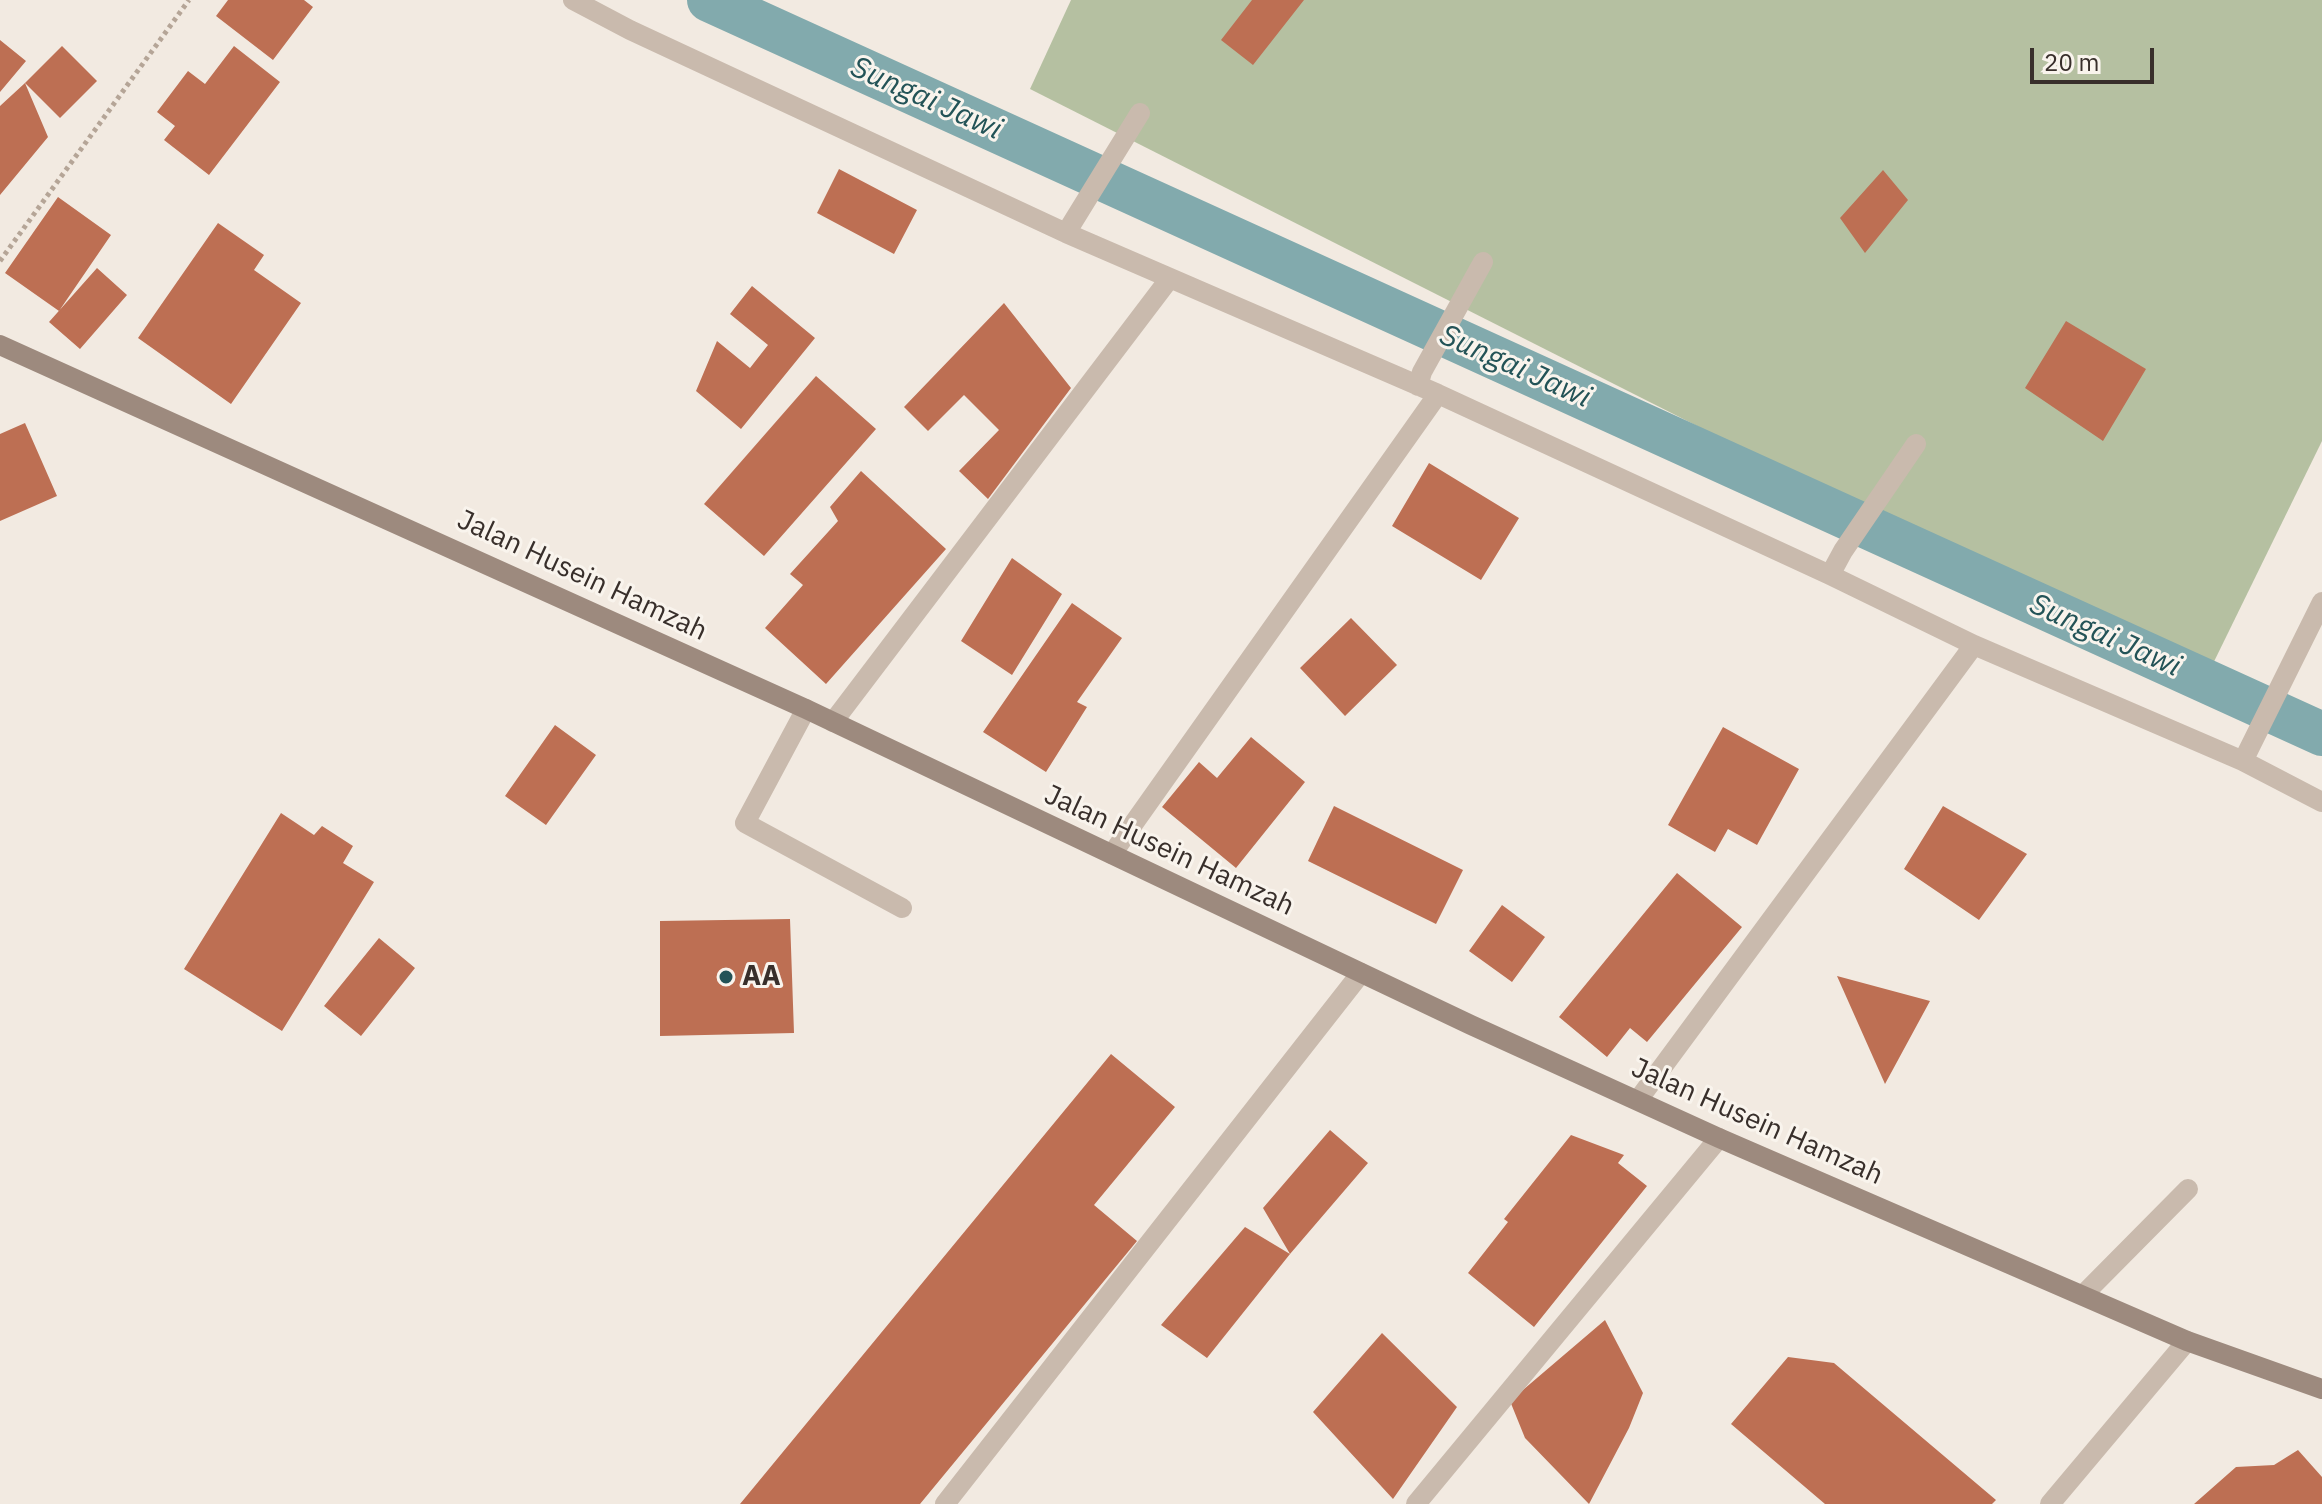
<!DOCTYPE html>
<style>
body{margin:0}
#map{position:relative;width:2322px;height:1504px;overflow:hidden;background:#f2eae1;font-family:"IBM Plex Sans",sans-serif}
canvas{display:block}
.scale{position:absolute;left:2030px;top:48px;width:124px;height:36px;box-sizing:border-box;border:4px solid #382f2b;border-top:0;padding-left:10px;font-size:24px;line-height:28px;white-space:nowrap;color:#382f2b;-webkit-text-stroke:6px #f9f4ed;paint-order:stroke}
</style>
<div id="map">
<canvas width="2322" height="1504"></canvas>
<div class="scale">20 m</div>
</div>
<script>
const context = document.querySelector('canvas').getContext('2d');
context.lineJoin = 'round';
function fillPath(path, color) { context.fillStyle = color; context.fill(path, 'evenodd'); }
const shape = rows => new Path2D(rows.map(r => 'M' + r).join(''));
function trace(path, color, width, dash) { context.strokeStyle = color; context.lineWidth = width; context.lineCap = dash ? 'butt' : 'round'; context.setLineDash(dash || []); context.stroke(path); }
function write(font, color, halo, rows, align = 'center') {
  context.font = font + ' "IBM Plex Sans",sans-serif'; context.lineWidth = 6; context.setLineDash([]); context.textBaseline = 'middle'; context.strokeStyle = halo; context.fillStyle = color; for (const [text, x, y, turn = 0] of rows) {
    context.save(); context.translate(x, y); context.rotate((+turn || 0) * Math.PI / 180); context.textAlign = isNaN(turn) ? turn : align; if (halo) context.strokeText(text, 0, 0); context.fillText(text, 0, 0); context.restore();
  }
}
fillPath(shape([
 [1071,0,2322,0,2322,441,2204,682,1030,89]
]), '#b5c0a1');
trace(shape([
 [709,0,2322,734]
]), '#82aaad', 44);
fillPath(shape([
 [228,0,304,0,313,7,273,60,216,16],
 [1252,0,1304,0,1253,65,1221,40],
 [0,40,26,61,0,92],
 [62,46,97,81,60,118,25,83],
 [234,46,280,82,209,175,164,140,175,126,157,112,188,71,205,84],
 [25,83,48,137,0,195,0,106],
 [839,169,917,210,894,254,817,213],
 [1883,170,1908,200,1865,253,1840,218],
 [58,197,111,235,59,311,5,273],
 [218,223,264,255,254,270,301,303,231,404,138,338],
 [97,268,127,295,80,349,49,322],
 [752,286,815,338,741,429,696,391,717,341,750,368,768,345,730,314],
 [1004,303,1071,388,988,499,959,471,999,430,964,395,928,431,904,407],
 [2066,321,2146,369,2103,441,2025,388],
 [816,376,876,429,764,556,704,504],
 [25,423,57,496,0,521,0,434],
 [1429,463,1519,518,1481,580,1392,526],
 [861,471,946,549,826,684,765,628,803,585,790,574,838,521,830,507],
 [1012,558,1062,594,1012,675,961,641],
 [1072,603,1122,638,1077,702,1087,707,1046,772,983,732],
 [1351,618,1397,665,1345,716,1300,668],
 [555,725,596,755,546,825,505,796],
 [1723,727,1799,769,1757,845,1728,829,1715,852,1668,825],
 [1251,737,1305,782,1236,868,1162,807,1199,762,1217,778],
 [1334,806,1463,870,1436,924,1308,861],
 [1943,806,2027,854,1979,920,1904,869],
 [281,813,314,835,322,826,353,846,343,863,374,882,282,1031,184,969],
 [1677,873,1742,927,1647,1042,1630,1028,1607,1057,1559,1017],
 [1502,905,1545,937,1512,982,1469,951],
 [790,919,794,1033,660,1036,660,921],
 [379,938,415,968,361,1036,324,1006],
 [1837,976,1930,1001,1885,1084],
 [1111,1054,1175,1107,1094,1205,1137,1241,920,1504,740,1504],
 [1330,1130,1368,1163,1290,1254,1263,1208],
 [1571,1135,1624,1155,1618,1163,1647,1186,1534,1327,1468,1273,1508,1222,1504,1219],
 [1245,1227,1290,1254,1207,1358,1161,1325],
 [1605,1320,1643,1393,1629,1428,1589,1504,1525,1438,1510,1401],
 [1382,1333,1457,1407,1393,1499,1313,1412],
 [1788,1357,1834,1363,1996,1500,1992,1504,1825,1504,1731,1424],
 [2298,1450,2322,1477,2322,1504,2194,1504,2236,1467,2274,1465]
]), '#bd6f53');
trace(shape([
 [0,261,189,0]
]), '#b5a597', 5, [4, 4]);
trace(shape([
 [806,709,745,823,902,908],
 [2083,1295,2188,1189],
 [945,1504,1361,973],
 [2050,1504,2187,1341]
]), '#c9baad', 20);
trace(shape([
 [573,0,630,30,1066,233,1438,394,1830,575,1974,645,2243,761,2322,802],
 [1066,233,1140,113],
 [1418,386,1422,372,1483,262],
 [1830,575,1843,551,1916,444],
 [833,722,1170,278],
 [2243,761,2322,602],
 [1112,854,1438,394],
 [1638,1100,1974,645],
 [1416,1504,1719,1138]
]), '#c9baad', 20);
trace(shape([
 [0,345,806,709,1471,1025,1719,1138,2187,1341,2322,1389]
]), '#9d8a7e', 20);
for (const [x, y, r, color] of [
 [726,977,8,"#235357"]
]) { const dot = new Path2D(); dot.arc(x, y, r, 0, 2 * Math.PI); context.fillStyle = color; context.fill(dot); trace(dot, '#f9f4ed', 3); }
write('28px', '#382f2b', '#f9f4ed', [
 ["Jalan Husein Hamzah",582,576,25],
 ["Jalan Husein Hamzah",1169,851,25],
 ["Jalan Husein Hamzah",1757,1122,24]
]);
write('bold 28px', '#382f2b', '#f9f4ed', [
 ["AA",742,977]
], 'left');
write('italic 30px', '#235357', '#f9f4ed', [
 ["Sungai Jawi",926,99,24],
 ["Sungai Jawi",1515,367,24],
 ["Sungai Jawi",2105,636,24]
]);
</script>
